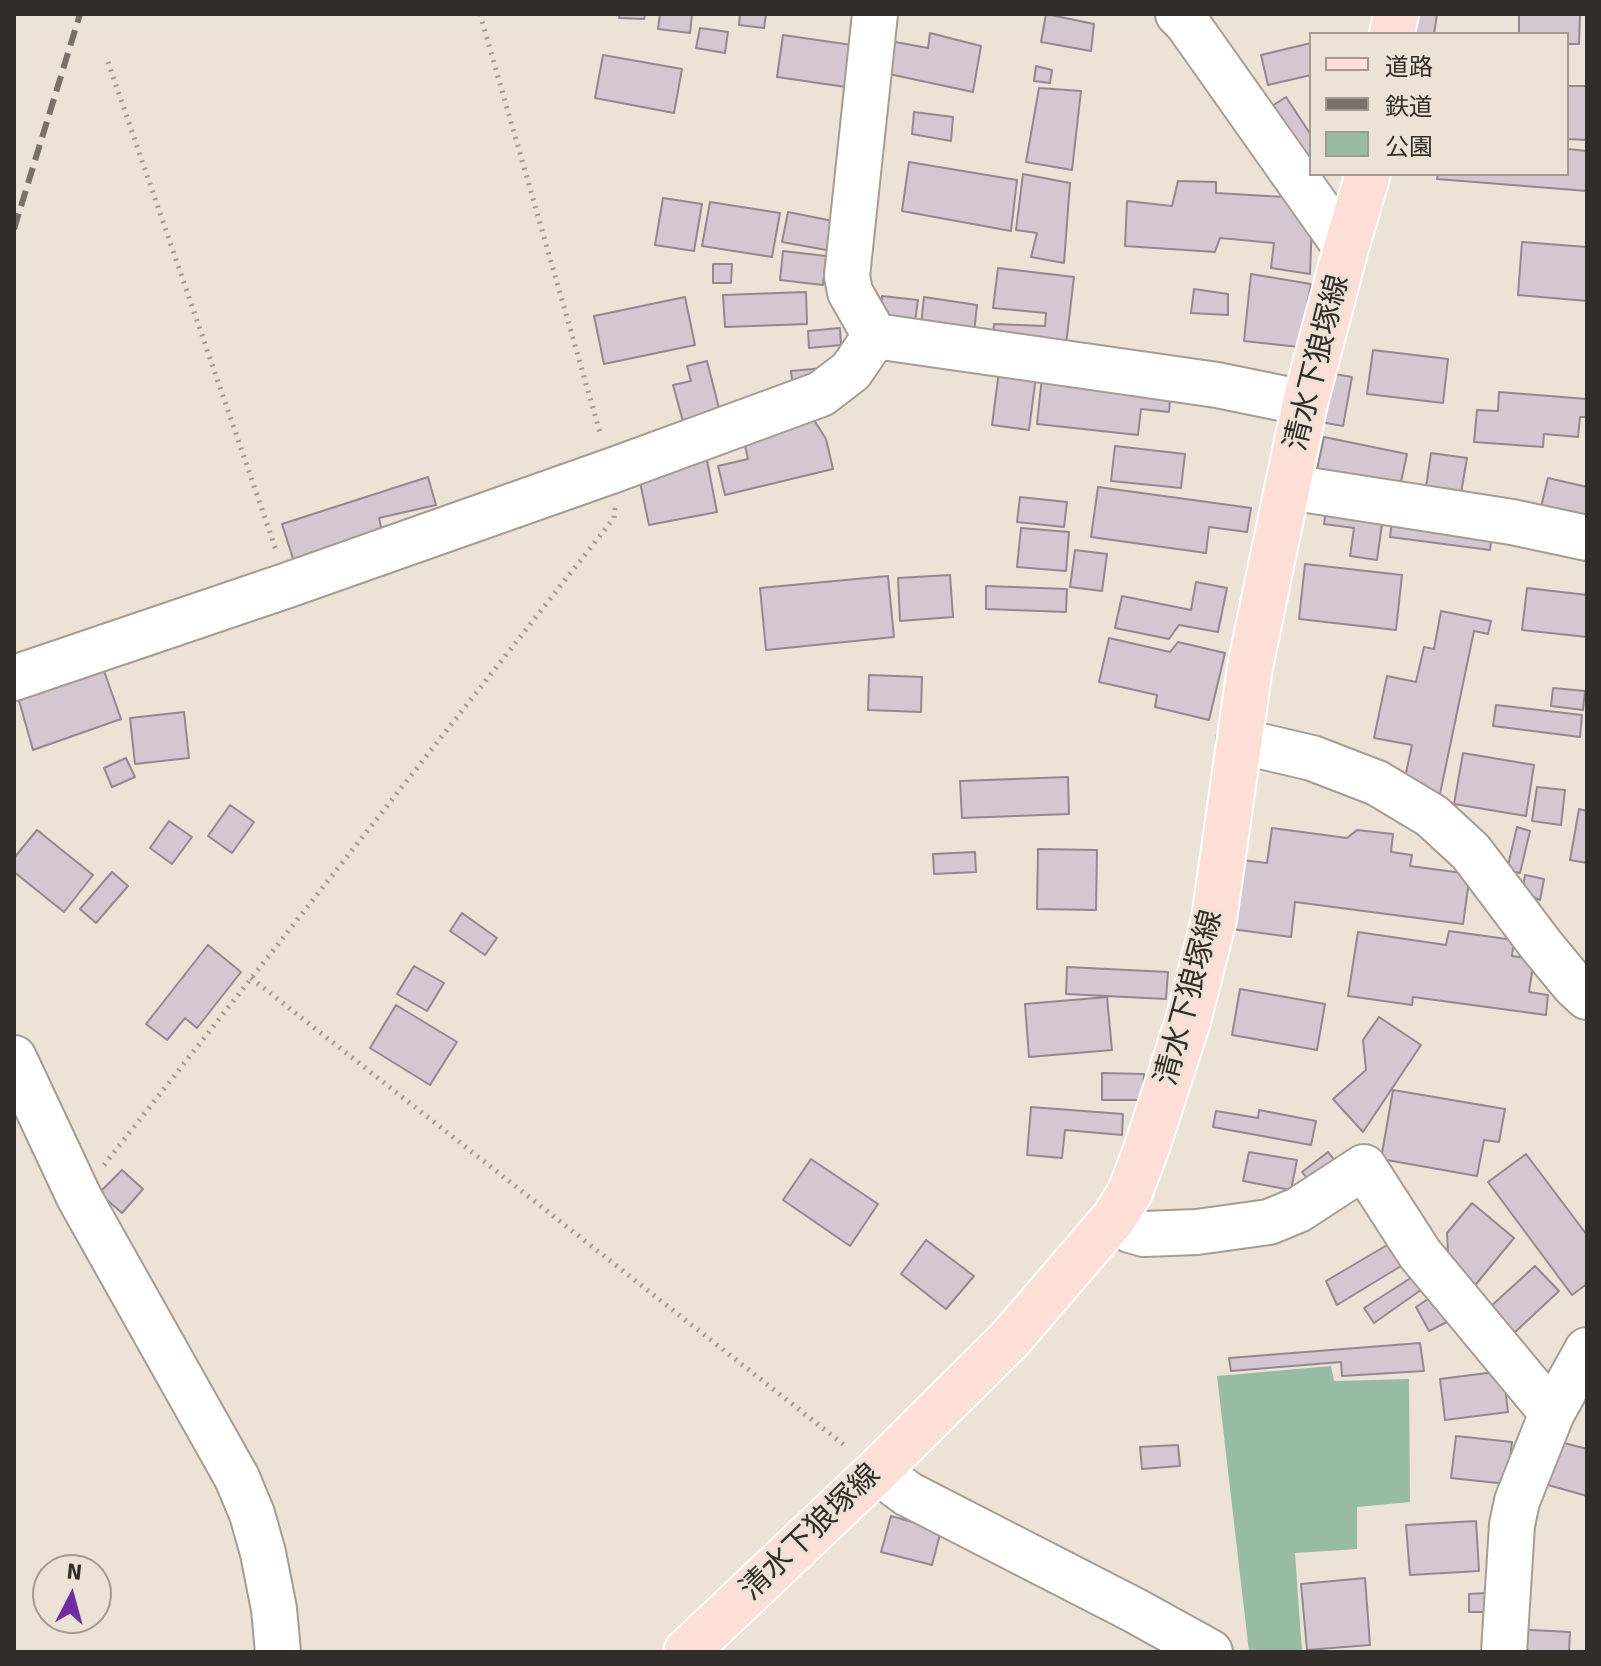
<!DOCTYPE html>
<meta charset="utf-8">
<style>
body{margin:0}
#map{position:relative;width:1601px;height:1666px;overflow:hidden;background:#ede2d6;font-family:Signika,"Noto Sans JP",sans-serif}
canvas{display:block}
.frame{position:absolute;inset:0;border:16px solid #312d28;pointer-events:none}
.legend{position:absolute;left:1309px;top:32px;width:260px;height:144px;box-sizing:border-box;background:#ede2d6;border:2px solid #a29a90;margin:0;padding:10px 14px;list-style:none;font-size:24px;color:#312d28}
.legend li{display:flex;align-items:center;gap:16px;height:40px}
.legend b{width:40px;border:2px solid #a29a90}
.north{position:absolute;left:32px;top:1554px;width:80px;height:80px;box-sizing:border-box;background:#ede2d6;border:2px solid #a29a90;border-radius:50%;rotate:6deg;font-size:22px;font-weight:700;line-height:32px;text-align:center;color:#312d28}
.north::after{content:'';display:block;margin:auto;width:28px;height:36px;background:#712ca0;clip-path:polygon(50% 0,100% 100%,50% 72%,0 100%)}
</style>
<div id="map">
<canvas width="1601" height="1666"></canvas>
<div class="frame"></div>
<ul class="legend">
<li><b style="height:10px;background:#fddfd7"></b>道路</li>
<li><b style="height:10px;background:#777169"></b>鉄道</li>
<li><b style="height:22px;background:#97bca3"></b>公園</li>
</ul>
<div class="north">N</div>
</div>
<script>
const context = document.querySelector('canvas').getContext('2d');
context.lineJoin = 'round';
function fillPath(path, color) { context.fillStyle = color; context.fill(path, 'evenodd'); }
const shape = rows => new Path2D(rows.map(r => 'M' + r).join(''));
function trace(path, color, width, dash) { context.strokeStyle = color; context.lineWidth = width; context.lineCap = dash ? 'butt' : 'round'; context.setLineDash(dash || []); context.stroke(path); }
function write(font, color, halo, rows, align = 'center') {
  context.font = font + ' Signika,"Noto Sans JP",sans-serif'; context.lineWidth = 6; context.setLineDash([]); context.textBaseline = 'middle'; context.strokeStyle = halo; context.fillStyle = color; for (const [text, x, y, turn = 0] of rows) {
    context.save(); context.translate(x, y); context.rotate((+turn || 0) * Math.PI / 180); context.textAlign = isNaN(turn) ? turn : align; if (halo) context.strokeText(text, 0, 0); context.fillText(text, 0, 0); context.restore();
  }
}
fillPath(shape([
 [1331,1366,1334,1381,1409,1379,1410,1502,1357,1507,1357,1549,1295,1553,1302,1652,1249,1652,1217,1376]
]), '#97bca3');
const building = shape([
 [620,14,645,14,644,19,619,18,620,14],
 [660,14,692,14,690,33,658,29,660,14],
 [740,14,766,14,764,28,739,25,740,14],
 [1046,14,1094,24,1091,51,1041,42,1046,14],
 [1412,14,1437,14,1434,34,1410,34,1412,14],
 [1519,14,1580,14,1579,44,1567,44,1567,34,1519,34,1519,14],
 [700,28,728,32,725,53,696,48,700,28],
 [930,33,981,46,973,92,875,71,879,39,928,48,930,33],
 [783,35,852,45,846,87,777,77,783,35],
 [1311,43,1311,75,1268,85,1261,55,1311,43],
 [603,55,682,69,674,113,595,98,603,55],
 [1036,66,1052,70,1050,83,1034,81,1036,66],
 [1567,86,1587,86,1587,140,1567,139,1567,86],
 [1039,88,1081,91,1072,170,1026,162,1039,88],
 [1286,97,1311,135,1311,170,1261,113,1286,97],
 [914,112,953,117,951,141,912,134,914,112],
 [1567,149,1587,151,1587,191,1437,179,1438,174,1567,174,1567,149],
 [909,162,1017,180,1011,231,902,211,909,162],
 [1023,174,1070,183,1064,263,1031,257,1037,233,1016,230,1023,174],
 [1178,181,1216,182,1216,193,1284,197,1312,220,1310,274,1271,268,1274,243,1220,238,1215,252,1125,246,1127,201,1172,206,1178,181],
 [663,198,702,204,694,251,655,245,663,198],
 [710,202,780,213,772,257,702,246,710,202],
 [788,212,838,222,832,251,782,242,788,212],
 [1522,242,1587,247,1587,301,1518,295,1522,242],
 [783,251,826,256,823,285,780,280,783,251],
 [713,264,732,264,731,283,713,283,713,264],
 [998,268,1074,277,1066,345,993,337,994,324,1045,326,1046,313,993,308,998,268],
 [1251,274,1311,284,1299,347,1244,341,1251,274],
 [1194,289,1228,294,1228,315,1191,313,1194,289],
 [806,292,807,324,725,327,723,295,806,292],
 [882,296,918,300,915,321,881,316,882,296],
 [685,297,695,345,604,364,594,316,685,297],
 [924,297,977,305,974,333,921,325,924,297],
 [840,328,841,345,809,348,808,331,840,328],
 [1373,350,1448,359,1443,403,1367,394,1373,350],
 [707,361,722,420,685,429,673,385,691,381,687,366,707,361],
 [824,368,793,391,791,371,824,368],
 [999,371,1036,376,1029,430,992,425,999,371],
 [1323,372,1352,377,1343,426,1315,421,1323,372],
 [1042,377,1171,390,1169,412,1141,409,1138,435,1037,424,1042,377],
 [1499,392,1587,399,1587,417,1580,417,1578,437,1544,434,1543,447,1474,442,1477,410,1498,411,1499,392],
 [814,420,826,439,833,469,725,495,718,466,748,459,743,437,814,420],
 [1324,437,1407,454,1399,491,1316,474,1324,437],
 [1115,446,1185,454,1181,488,1111,481,1115,446],
 [1431,453,1467,458,1460,499,1425,494,1431,453],
 [706,455,717,512,649,525,637,468,706,455],
 [428,477,436,505,379,518,383,537,295,565,282,524,428,477],
 [1548,478,1587,487,1587,523,1540,511,1548,478],
 [1098,487,1251,508,1247,532,1209,527,1206,553,1091,537,1098,487],
 [1020,497,1067,502,1064,527,1017,522,1020,497],
 [1327,502,1384,510,1377,560,1350,556,1354,528,1324,524,1327,502],
 [1393,512,1493,525,1490,550,1390,537,1393,512],
 [1021,528,1069,532,1066,571,1017,567,1021,528],
 [1075,550,1107,554,1102,591,1070,587,1075,550],
 [1305,564,1402,575,1396,630,1299,619,1305,564],
 [950,575,953,617,900,621,898,578,950,575],
 [888,576,894,637,766,650,760,588,888,576],
 [1196,582,1227,588,1218,632,1179,625,1169,639,1115,628,1122,596,1191,610,1196,582],
 [986,586,1067,589,1066,612,986,609,986,586],
 [1527,588,1587,595,1587,637,1522,630,1527,588],
 [1441,611,1491,621,1488,634,1474,631,1440,794,1403,787,1412,745,1374,738,1387,676,1416,682,1424,647,1434,649,1441,611],
 [1109,638,1170,652,1178,642,1225,653,1209,720,1155,707,1157,695,1099,682,1109,638],
 [103,668,121,719,33,750,18,697,103,668],
 [869,675,922,677,921,712,868,710,869,675],
 [1553,688,1585,691,1583,710,1551,706,1553,688],
 [1496,705,1582,715,1580,737,1493,726,1496,705],
 [184,712,189,758,135,764,130,718,184,712],
 [1463,753,1534,765,1526,816,1454,804,1463,753],
 [126,758,135,777,112,787,104,768,126,758],
 [1068,777,1069,814,962,818,960,781,1068,777],
 [1537,787,1565,790,1561,825,1532,821,1537,787],
 [230,805,254,822,232,853,208,836,230,805],
 [1579,809,1587,811,1587,863,1570,860,1579,809],
 [169,821,192,837,172,864,150,848,169,821],
 [1517,827,1530,831,1520,873,1507,870,1517,827],
 [1272,828,1347,838,1357,830,1393,834,1391,852,1412,855,1410,866,1470,874,1463,924,1295,902,1291,937,1224,928,1233,859,1267,863,1272,828],
 [37,830,93,875,64,912,14,872,14,858,37,830],
 [1038,849,1097,850,1096,910,1037,909,1038,849],
 [975,852,976,872,934,874,933,854,975,852],
 [112,872,128,886,96,923,80,909,112,872],
 [1525,875,1544,879,1540,900,1522,892,1525,875],
 [462,913,497,938,485,955,450,931,462,913],
 [1449,931,1514,940,1512,956,1534,959,1529,992,1548,995,1546,1015,1413,997,1412,1005,1348,996,1358,932,1446,945,1449,931],
 [208,945,241,972,197,1028,185,1018,167,1040,146,1024,208,945],
 [414,966,444,983,427,1011,397,994,414,966],
 [1067,967,1168,972,1166,999,1066,994,1067,967],
 [1240,989,1325,1004,1317,1050,1232,1035,1240,989],
 [1107,997,1112,1050,1029,1057,1025,1004,1107,997],
 [396,1005,457,1042,430,1085,370,1048,396,1005],
 [1379,1017,1421,1045,1363,1132,1333,1099,1366,1070,1363,1040,1379,1017],
 [1102,1073,1144,1074,1143,1100,1102,1100,1102,1073],
 [1393,1090,1505,1109,1499,1142,1484,1140,1477,1176,1381,1159,1393,1090],
 [1031,1107,1123,1114,1122,1135,1065,1130,1062,1158,1027,1155,1031,1107],
 [1259,1110,1316,1121,1311,1145,1213,1127,1216,1111,1258,1118,1259,1110],
 [1249,1152,1297,1160,1291,1190,1243,1181,1249,1152],
 [1328,1152,1340,1167,1314,1187,1302,1172,1328,1152],
 [1526,1154,1587,1235,1587,1284,1572,1295,1488,1182,1526,1154],
 [811,1159,878,1204,850,1246,783,1200,811,1159],
 [122,1170,143,1189,122,1213,99,1193,122,1170],
 [1472,1203,1514,1238,1472,1289,1449,1270,1447,1233,1472,1203],
 [926,1240,974,1276,946,1309,901,1274,926,1240],
 [1394,1241,1406,1263,1337,1305,1326,1281,1394,1241],
 [1535,1266,1559,1291,1513,1334,1489,1308,1535,1266],
 [1420,1272,1428,1285,1374,1323,1364,1308,1420,1272],
 [1437,1293,1453,1319,1429,1331,1416,1307,1437,1293],
 [1420,1343,1424,1371,1342,1376,1341,1362,1231,1371,1229,1358,1420,1343],
 [1503,1371,1508,1412,1445,1420,1440,1379,1503,1371],
 [1456,1436,1512,1442,1507,1484,1451,1478,1456,1436],
 [1553,1440,1587,1449,1587,1496,1541,1483,1553,1440],
 [1178,1445,1180,1466,1142,1469,1140,1447,1178,1445],
 [891,1516,941,1530,932,1565,881,1552,891,1516],
 [1476,1521,1479,1571,1410,1575,1406,1525,1476,1521],
 [1365,1578,1370,1645,1307,1650,1301,1584,1365,1578],
 [1486,1593,1487,1612,1469,1612,1469,1594,1486,1593],
 [1512,1629,1570,1632,1569,1652,1511,1652,1512,1629]
]);
fillPath(building, '#d4c7d2');
trace(building, '#938791', 2);
const minor = shape([
 [1178,14,1187,23,1346,248],
 [875,336,1217,385,1305,403],
 [875,336,850,292,847,276,875,14],
 [1289,487,1512,522,1587,538],
 [14,678,288,585,611,471,821,394,851,371,875,336],
 [1239,741,1312,758,1377,783,1432,816,1471,852,1541,945,1574,985,1587,997],
 [14,1058,79,1197,237,1478,252,1514,263,1553,274,1609,278,1652],
 [1114,1218,1130,1230,1144,1234,1197,1232,1269,1222,1298,1210,1364,1167,1420,1254,1552,1413],
 [877,1471,908,1494,1134,1610,1210,1652],
 [1504,1652,1512,1525,1517,1501,1552,1413,1587,1350]
]);
const major = shape([
 [1392,34,1396,14],
 [686,1652,877,1471,1010,1339,1114,1218,1130,1192,1147,1147,1188,1021,1214,919,1250,667,1305,403,1346,248,1368,174]
]);
trace(minor, '#a69c91', 48);
trace(major, '#fff', 48);
trace(shape([
 [480,14,601,436],
 [108,62,277,553],
 [251,978,848,1448],
 [104,1165,614,518,615,508]
]), '#a39a91', 5, [2, 6]);
trace(minor, '#fff', 44);
trace(major, '#fddfd7', 44);
trace(shape([
 [14,229,80,14]
]), '#777169', 6, [16, 8]);
write('30px', '#312d28', '#ede2d6', [
 ["清水下狼塚線",1318,363,-76],
 ["清水下狼塚線",1190,998,-75],
 ["清水下狼塚線",811,1533,-44]
]);
</script>
